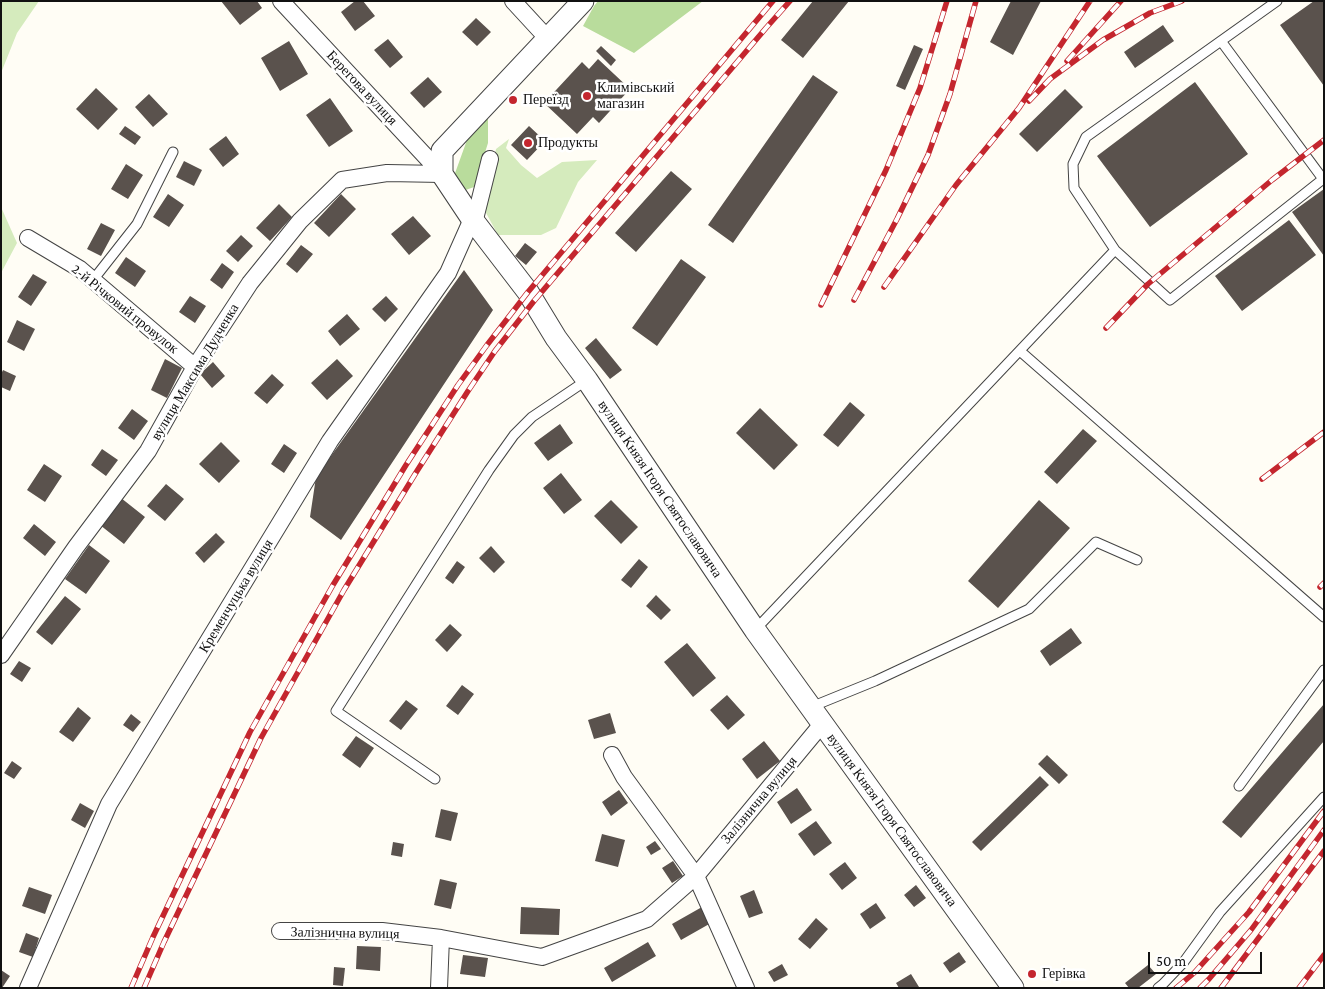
<!DOCTYPE html>
<meta charset="utf-8">
<style>
body{margin:0}
#map{position:relative;width:1325px;height:989px;overflow:hidden;background:#fffdf5;font-family:"Crimson Pro",serif}
canvas{display:block}
.frame{position:absolute;inset:0;border:2px solid #111;pointer-events:none}
.scale{position:absolute;left:1148px;top:952px;width:114px;height:22px;box-sizing:border-box;border:2px solid #111;border-top:0;padding-left:6px;font-size:15px;line-height:18px;white-space:nowrap;color:#111;-webkit-text-stroke:4px #fff;paint-order:stroke}
</style>
<div id="map">
<canvas width="1325" height="989"></canvas>
<div class="frame"></div>
<div class="scale">50 m</div>
</div>
<script>
const context = document.querySelector('canvas').getContext('2d');
context.lineJoin = 'round';
function fillPath(path, color) { context.fillStyle = color; context.fill(path, 'evenodd'); }
const shape = rows => new Path2D(rows.map(r => 'M' + r).join(''));
function trace(path, color, width, dash) { context.strokeStyle = color; context.lineWidth = width; context.lineCap = dash ? 'butt' : 'round'; context.setLineDash(dash || []); context.stroke(path); }
function write(font, color, halo, rows, align = 'center') {
  context.font = font + ' "Crimson Pro",serif'; context.lineWidth = 5; context.setLineDash([]); context.textBaseline = 'middle'; context.strokeStyle = halo; context.fillStyle = color; for (const [text, x, y, turn = 0] of rows) {
    context.save(); context.translate(x, y); context.rotate((+turn || 0) * Math.PI / 180); context.textAlign = isNaN(turn) ? turn : align; if (halo) context.strokeText(text, 0, 0); context.fillText(text, 0, 0); context.restore();
  }
}
fillPath(shape([
 [1,1,39,1,17,33,1,73],
 [509,139,506,148,521,165,537,178,562,162,597,160,578,182,556,228,541,235,498,235,485,211,496,149],
 [1,207,17,243,1,273]
]), '#d5ebbd');
fillPath(shape([
 [598,1,703,1,634,53,583,26,594,6],
 [488,113,488,143,474,187,460,192,454,176,467,140]
]), '#b9dc9c');
fillPath(shape([
 [221,1,257,1,262,8,240,25],
 [355,1,363,1,375,16,355,31,341,12],
 [813,1,849,1,803,58,781,40],
 [1011,1,1041,1,1013,55,990,42],
 [1314,1,1324,1,1324,86,1280,25],
 [476,18,491,32,477,46,462,32],
 [1163,25,1174,41,1135,68,1124,52],
 [388,39,403,57,390,68,374,50],
 [289,41,308,74,280,91,261,58],
 [914,45,923,49,905,90,896,86],
 [601,46,616,60,611,66,596,51],
 [598,59,630,89,599,123,593,117,577,134,544,103,582,62,589,69],
 [813,75,838,92,733,243,708,225],
 [428,77,442,92,424,108,410,93],
 [1195,82,1248,154,1150,227,1097,156],
 [96,88,118,109,98,130,76,109],
 [1065,89,1083,107,1037,152,1019,134],
 [149,94,168,114,153,127,135,107],
 [330,98,353,131,329,147,306,115],
 [125,126,141,137,135,145,119,134],
 [529,126,545,141,527,160,511,145],
 [226,136,239,154,223,167,209,149],
 [184,161,202,170,194,186,176,177],
 [126,164,143,175,128,199,111,189],
 [671,171,692,189,636,252,615,233],
 [1324,189,1324,256,1292,212],
 [168,194,184,205,169,227,153,217],
 [341,194,356,209,329,237,314,223],
 [279,204,292,217,270,241,256,228],
 [413,216,431,236,409,255,391,234],
 [1289,220,1316,255,1242,311,1215,276],
 [101,223,115,230,101,256,87,249],
 [241,235,253,246,238,262,226,251],
 [525,243,537,252,526,265,515,256],
 [301,245,313,254,297,273,286,264],
 [126,257,146,271,135,287,115,273],
 [681,259,706,277,657,346,632,328],
 [222,263,234,272,222,289,210,280],
 [464,270,493,310,341,540,310,517,316,477],
 [33,274,47,282,31,306,18,297],
 [190,296,206,306,195,323,179,312],
 [386,296,398,309,385,322,372,309],
 [347,314,360,329,340,346,328,331],
 [17,320,35,329,24,351,7,342],
 [596,338,622,370,610,379,585,348],
 [165,359,182,368,167,398,151,390],
 [337,359,353,376,327,400,311,383],
 [213,362,225,376,212,388,200,374],
 [3,370,16,376,10,391,1,387,1,374],
 [272,374,284,385,267,404,254,393],
 [850,402,865,415,838,447,823,435],
 [760,408,798,445,774,470,736,433],
 [132,409,148,421,134,440,118,428],
 [560,424,573,443,548,461,534,443],
 [1083,429,1097,441,1057,484,1044,472],
 [221,442,240,461,219,483,199,464],
 [284,444,297,453,284,473,271,464],
 [102,449,118,460,106,476,91,465],
 [44,464,62,476,45,502,27,490],
 [561,473,582,500,564,514,543,488],
 [166,484,184,499,165,521,147,506],
 [121,498,145,517,124,544,100,525],
 [611,500,638,527,621,544,594,516],
 [1039,500,1070,528,998,608,968,581],
 [34,524,56,542,45,556,23,538],
 [216,533,225,542,204,563,195,553],
 [89,545,110,561,86,594,65,579],
 [491,546,505,562,494,573,479,558],
 [639,559,648,567,631,588,621,580],
 [457,561,465,567,453,584,445,578],
 [656,595,671,610,661,620,646,606],
 [65,596,81,609,52,645,36,632],
 [450,624,462,635,447,652,435,640],
 [1071,628,1082,643,1050,666,1040,651],
 [687,643,716,678,693,697,664,662],
 [19,661,31,668,22,682,10,674],
 [462,685,474,694,458,715,446,706],
 [727,695,745,715,728,730,710,710],
 [406,700,418,709,401,730,389,721],
 [1324,704,1324,741,1241,838,1222,822],
 [78,707,91,718,73,742,59,732],
 [610,713,616,733,594,739,588,720],
 [131,714,141,722,133,732,123,725],
 [356,736,374,748,360,768,342,755],
 [764,741,780,761,757,779,742,759],
 [1047,755,1068,775,1059,784,1038,764],
 [12,761,22,768,14,779,4,773],
 [1040,776,1049,785,981,851,972,842],
 [797,788,812,810,791,824,777,802],
 [619,790,628,803,611,816,602,802],
 [80,803,94,811,85,828,71,820],
 [441,809,458,813,451,841,435,837],
 [816,821,832,843,814,856,798,834],
 [602,834,625,840,618,867,595,861],
 [655,841,661,849,651,855,646,847],
 [393,842,404,844,402,857,391,855],
 [673,861,683,876,672,883,662,868],
 [845,862,857,878,842,890,829,874],
 [440,879,457,883,451,909,434,905],
 [916,885,926,898,914,907,904,895],
 [29,887,52,895,45,914,22,906],
 [754,890,763,913,749,918,740,896],
 [876,903,886,918,870,929,860,914],
 [521,907,560,909,559,935,520,934],
 [702,907,711,923,681,940,672,924],
 [816,918,828,929,810,949,798,939],
 [26,933,39,938,33,957,19,952],
 [648,942,656,956,612,982,604,968],
 [357,946,381,947,380,971,356,969],
 [959,952,966,962,950,973,943,963],
 [463,955,488,958,485,977,460,974],
 [782,964,788,975,774,982,768,972],
 [1148,965,1156,974,1138,988,1129,988,1125,983],
 [334,967,345,968,343,986,333,985],
 [1,970,10,976,2,988,1,988],
 [911,974,919,987,899,988,896,983]
]), '#5a524d');
const service = shape([
 [1115,250,1170,300,1323,179,1221,41],
 [93,280,137,224,173,152],
 [1020,351,1324,617],
 [755,630,1115,250,1074,188,1073,164,1086,137,1277,1],
 [811,707,875,681,1029,609,1096,542,1137,560],
 [435,779,336,711,489,470,514,435,532,417,587,380],
 [1239,786,1324,670],
 [1158,988,1163,984,1183,963,1220,912,1324,797]
]);
const minor = shape([
 [281,1,442,174],
 [513,1,548,39],
 [474,223,490,159],
 [28,238,80,269,195,367],
 [1,655,76,547,148,451,195,367,250,283,300,221,342,180,387,173,442,174],
 [612,755,624,777,696,876,746,988],
 [280,931,382,931,441,938,542,957,647,919,696,876,822,724],
 [28,988,109,804,330,441,448,273,472,219],
 [439,988,441,938]
]);
const tertiary = shape([
 [583,1,442,151,442,174,472,219,528,292,556,338,587,380,755,630,1013,988]
]);
trace(service, '#444', 11);
trace(minor, '#444', 18);
trace(tertiary, '#444', 23);
trace(service, '#fff', 9);
trace(minor, '#fff', 16);
trace(tertiary, '#fff', 21);
const rail = shape([
 [1067,61,1121,1],
 [1029,101,1050,79,1103,40,1150,13,1182,1],
 [884,287,956,185,1019,108,1090,1],
 [854,300,897,219,928,155,950,94,976,1],
 [821,305,886,170,920,88,947,1],
 [1106,328,1148,284,1272,180,1324,140],
 [1262,479,1324,432],
 [1320,587,1324,583],
 [131,988,153,937,250,732,333,585,406,465,458,385,487,345,528,292,773,1],
 [144,988,164,942,261,738,344,590,417,471,468,391,495,351,534,301,766,28,790,1],
 [1176,988,1194,973,1249,912,1324,811],
 [1200,988,1209,979,1251,930,1324,830],
 [1221,988,1324,851],
 [1299,988,1324,955]
]);
trace(rail, '#c4262e', 5.5);
trace(rail, '#fff', 4, [11]);
for (const [x, y, r, color] of [
 [587,96,5,"#c4262e"],
 [513,100,5,"#c4262e"],
 [528,143,5,"#c4262e"],
 [1032,974,5,"#c4262e"]
]) { const dot = new Path2D(); dot.arc(x, y, r, 0, 2 * Math.PI); context.fillStyle = color; context.fill(dot); trace(dot, '#fff', 2); }
write('14px', '#111', '#fff', [
 ["Берегова вулиця",362,88,47],
 ["2-й Річковий провулок",125,309,39],
 ["вулиця Максима Дудченка",195,372,-59],
 ["вулиця Князя Ігоря Святославовича",660,489,56],
 ["Кременчуцька вулиця",236,596,-59],
 ["Залізнична вулиця",759,800,-50],
 ["вулиця Князя Ігоря Святославовича",892,820,54],
 ["Залізнична вулиця",345,933,1]
]);
write('14px', '#111', '#fff', [
 ["Климівський",597,88],
 ["магазин",597,104],
 ["Переїзд",523,100],
 ["Продукты",538,143],
 ["Герівка",1042,974]
], 'left');
</script>
